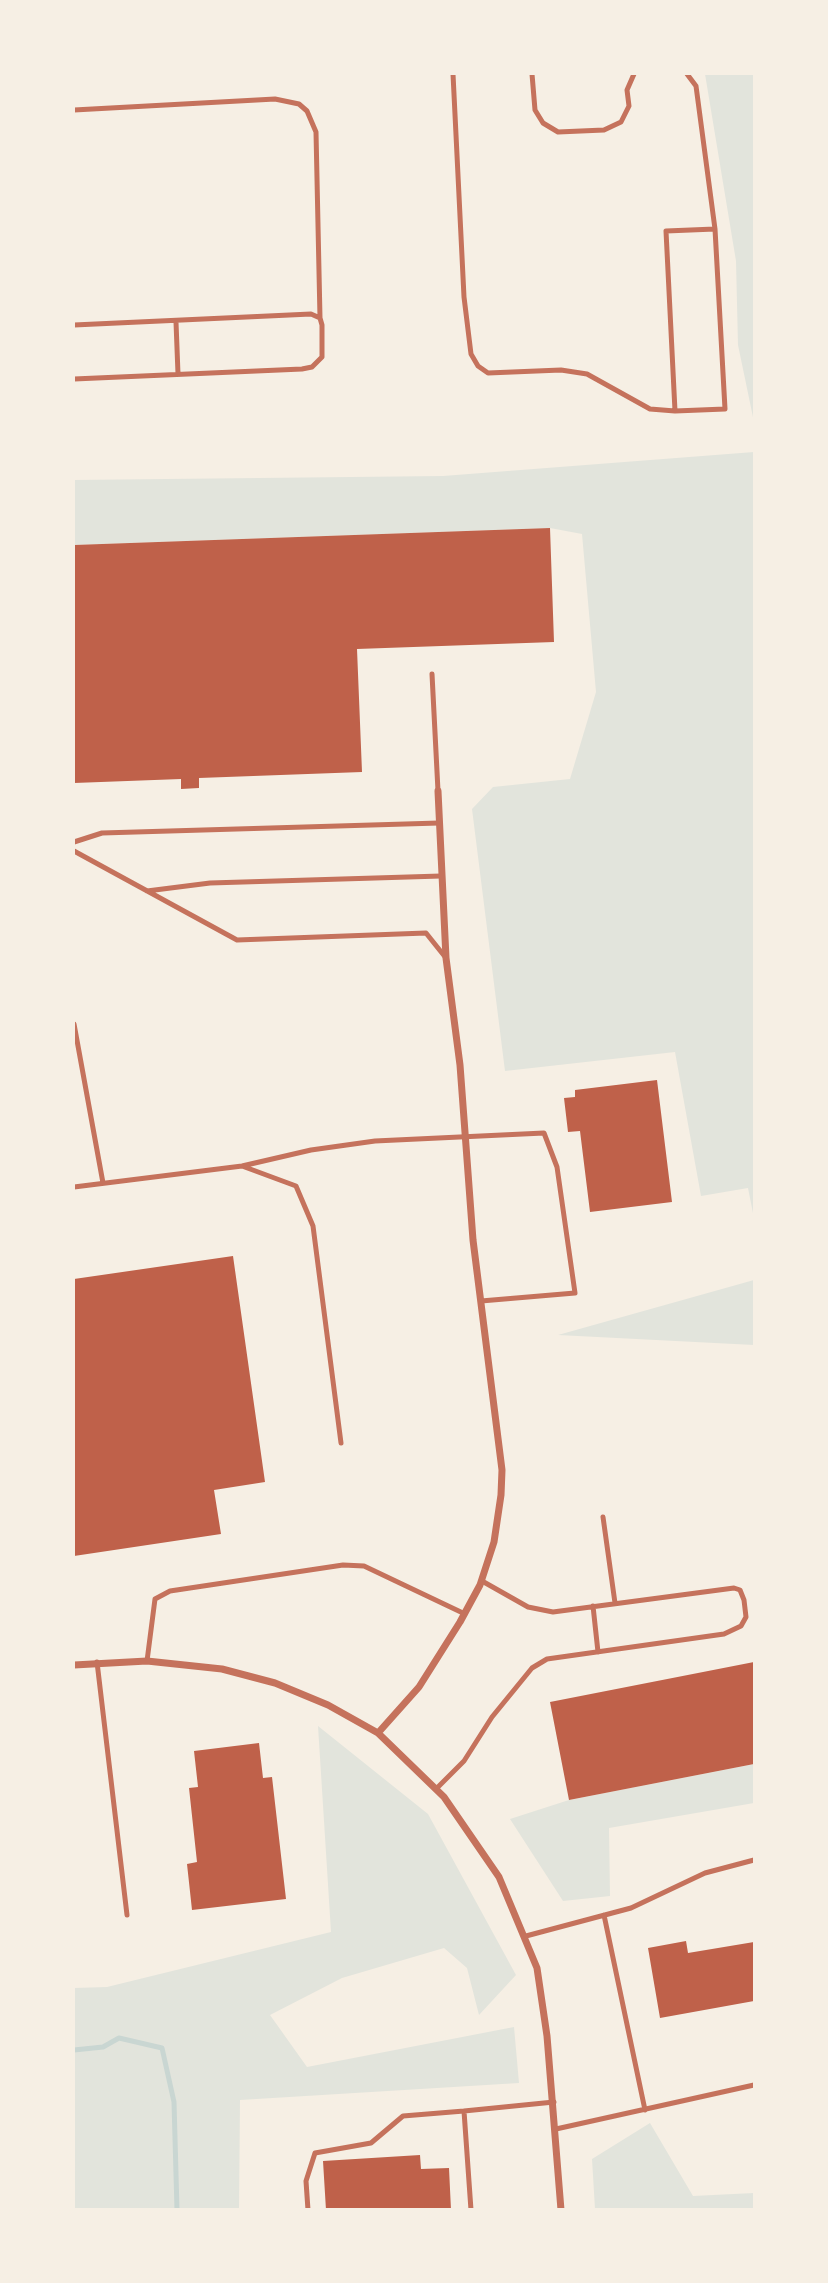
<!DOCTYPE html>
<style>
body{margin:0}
#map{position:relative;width:828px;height:2283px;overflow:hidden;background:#f6efe4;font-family:"Alegreya Sans",sans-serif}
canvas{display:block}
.frame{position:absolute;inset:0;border:75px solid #f6efe4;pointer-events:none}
</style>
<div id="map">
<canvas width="828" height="2283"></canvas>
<div class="frame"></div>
</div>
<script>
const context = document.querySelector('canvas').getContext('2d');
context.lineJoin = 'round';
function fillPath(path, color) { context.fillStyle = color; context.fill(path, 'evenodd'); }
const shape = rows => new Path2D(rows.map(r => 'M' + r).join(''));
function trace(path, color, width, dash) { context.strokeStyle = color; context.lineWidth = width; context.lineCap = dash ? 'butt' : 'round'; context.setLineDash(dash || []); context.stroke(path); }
fillPath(shape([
 [705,74,754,74,754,422,738,345,736,261],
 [754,452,754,1218,748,1188,701,1196,675,1052,505,1071,472,809,493,787,570,779,596,692,582,534,550,528,74,545,74,480,443,476],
 [754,1280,754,1345,558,1335],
 [318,1726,428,1814,516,1975,479,2015,467,1968,444,1948,342,1978,270,2015,307,2067,514,2027,519,2083,240,2100,239,2209,74,2209,74,1988,107,1987,331,1932],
 [754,1764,754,1803,609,1828,610,1896,563,1901,510,1819,569,1800],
 [650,2123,693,2196,754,2193,754,2209,595,2209,592,2159]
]), '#e2e4dc');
trace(shape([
 [74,2050,103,2047,119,2038,162,2048,174,2102,177,2210]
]), '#c9d6d2', 5);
fillPath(shape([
 [550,528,554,642,357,649,362,772,199,778,199,788,181,789,181,779,74,783,74,545],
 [657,1080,672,1202,590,1212,580,1131,568,1132,564,1098,575,1097,575,1090],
 [233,1256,265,1482,214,1490,221,1534,74,1556,74,1279],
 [754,1662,754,1764,569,1800,550,1702],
 [259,1743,263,1778,272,1777,286,1899,192,1910,187,1864,197,1862,189,1788,198,1787,194,1751],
 [686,1941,688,1953,754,1942,754,2001,660,2018,648,1948],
 [420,2155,421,2169,449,2168,451,2210,326,2210,323,2161]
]), '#bf614a');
trace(shape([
 [453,74,464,297,471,354,478,366,488,373,561,370,587,374,650,409,675,411],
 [532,74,535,110,543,123,558,132,604,130,621,122,629,106,627,90,634,74],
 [687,74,696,86,715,229,725,409,675,411,666,231,715,229],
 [74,110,275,99,299,104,307,111,316,132,320,318],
 [176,322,178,374],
 [74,325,311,314,320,318,322,325,322,357,312,367,302,369,74,379],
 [432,674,438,791],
 [74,842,102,833,439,823],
 [74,851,237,940,426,933,446,958],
 [147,891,210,883,441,876],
 [74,1024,103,1183],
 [242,1166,296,1186,313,1226,341,1443],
 [74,1187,242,1166,311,1150,375,1141,544,1133,557,1167,575,1293,481,1301],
 [603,1517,615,1603],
 [593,1606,598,1652],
 [147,1661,155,1599,170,1591,343,1565,364,1566,465,1614],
 [97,1662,127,1915],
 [436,1789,464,1761,492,1717,532,1668,547,1659,724,1634,741,1626,746,1617,744,1600,740,1590,734,1588,553,1612,528,1607,482,1581],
 [604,1915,645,2110],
 [526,1936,631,1908,705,1873,754,1860],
 [556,2129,754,2085],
 [308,2210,306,2181,315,2153,371,2143,403,2116,464,2111],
 [471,2210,464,2111,554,2102]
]), '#c5725c', 5);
trace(shape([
 [74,1665,147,1661,222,1669,275,1683,328,1705,378,1733,444,1797,499,1877,537,1968,547,2036,561,2210],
 [378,1733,419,1687,460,1622,480,1585,494,1542,501,1495,502,1470,473,1240,460,1065,446,958,438,791]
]), '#c5725c', 7);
</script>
